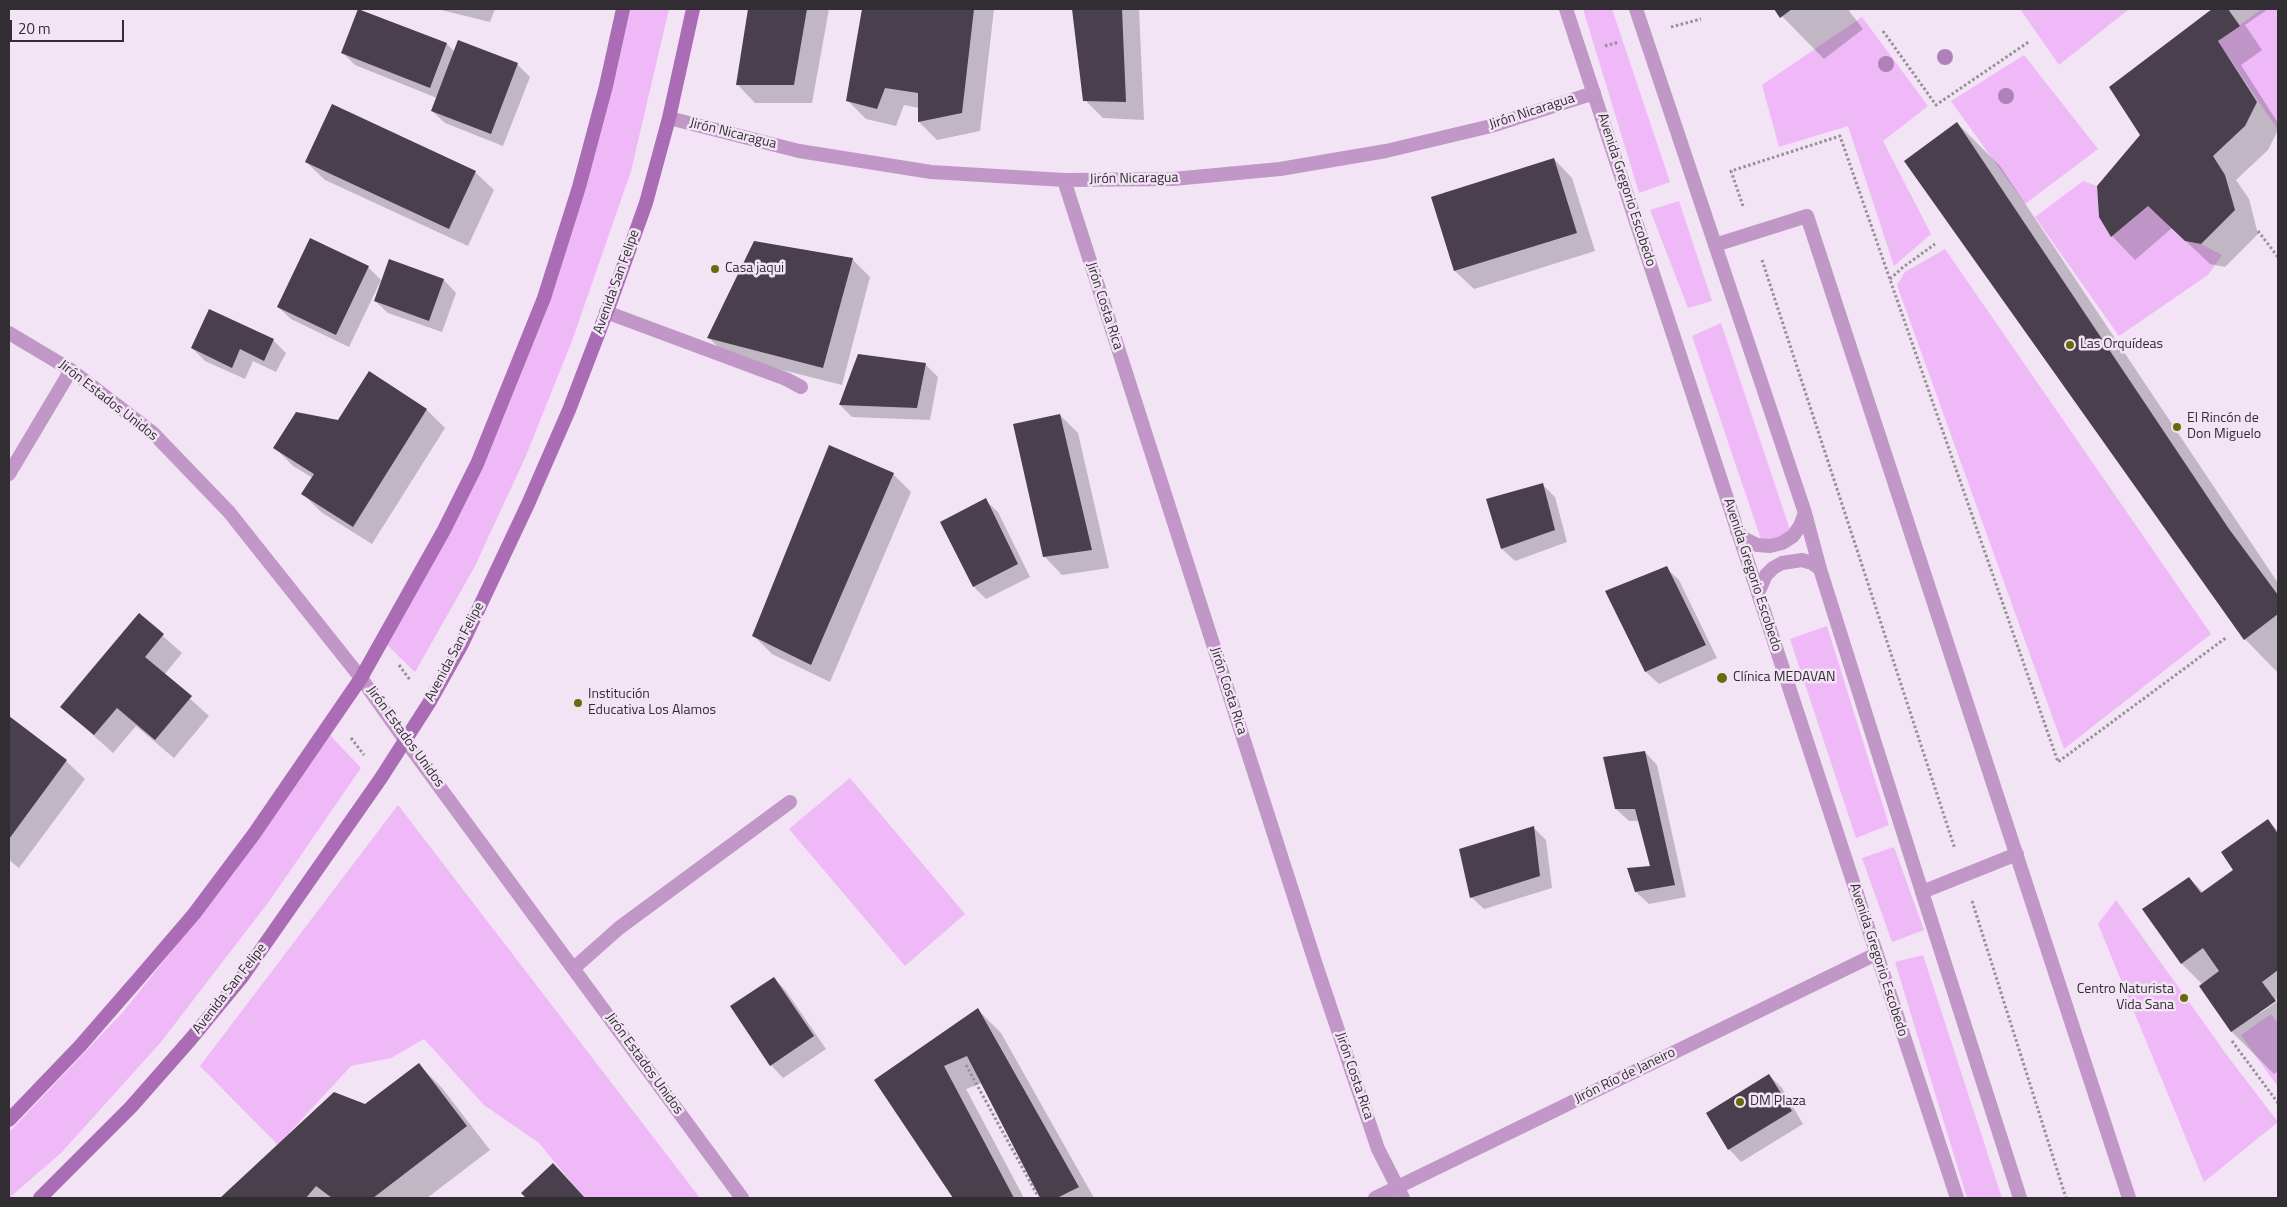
<!DOCTYPE html>
<meta charset="utf-8">
<style>
body{margin:0}
#map{position:relative;width:2287px;height:1207px;overflow:hidden;background:#f2e4f4;font-family:"Titillium Web",sans-serif}
canvas{display:block}
.frame{position:absolute;inset:0;border:10px solid #322d33;pointer-events:none}
.scale{position:absolute;left:10px;top:20px;width:114px;height:22px;box-sizing:border-box;border:2px solid #322d33;border-top:0;padding-left:6px;font-size:15px;line-height:18px;white-space:nowrap;color:#322d33;-webkit-text-stroke:4px #f2e4f4;paint-order:stroke}
</style>
<div id="map">
<canvas width="2287" height="1207"></canvas>
<div class="frame"></div>
<div class="scale">20 m</div>
</div>
<script>
const context = document.querySelector('canvas').getContext('2d');
context.lineJoin = 'round';
function fillPath(path, color) { context.fillStyle = color; context.fill(path, 'evenodd'); }
const shape = rows => new Path2D(rows.map(r => 'M' + r).join(''));
function trace(path, color, width, dash) { context.strokeStyle = color; context.lineWidth = width; context.lineCap = dash ? 'butt' : 'round'; context.setLineDash(dash || []); context.stroke(path); }
function write(font, color, halo, rows, align = 'center') {
  context.font = font + ' "Titillium Web",sans-serif'; context.lineWidth = 5; context.setLineDash([]); context.textBaseline = 'middle'; context.strokeStyle = halo; context.fillStyle = color; for (const [text, x, y, turn = 0] of rows) {
    context.save(); context.translate(x, y); context.rotate((+turn || 0) * Math.PI / 180); context.textAlign = isNaN(turn) ? turn : align; if (halo) context.strokeText(text, 0, 0); context.fillText(text, 0, 0); context.restore();
  }
}
fillPath(shape([
 [624,9,669,9,631,171,572,341,525,458,474,568,415,672,383,641,489,425,535,309,583,164],
 [1583,9,1612,9,1670,182,1639,193],
 [2020,9,2129,9,2059,65],
 [2262,9,2278,9,2278,130,2218,41],
 [1862,17,1928,106,1883,141,1931,234,1894,266,1848,126,1779,147,1762,85],
 [2024,55,2098,149,2025,204,1951,101],
 [2083,181,2097,186,2099,217,2111,237,2148,206,2185,241,2201,244,2222,255,2208,275,2119,336,2035,217],
 [1679,201,1712,301,1688,308,1650,210],
 [1945,249,2211,634,2064,749,1897,285,1905,272],
 [1721,323,1793,539,1765,551,1692,336],
 [1827,626,1889,825,1856,838,1790,639],
 [330,735,361,768,270,900,161,1042,61,1153,9,1198,9,1132,123,1012,233,874],
 [850,778,965,914,905,966,789,829],
 [398,805,700,1198,584,1198,539,1143,484,1105,424,1039,391,1058,351,1066,278,1145,200,1066],
 [1894,847,1924,930,1892,942,1862,858],
 [2116,900,2229,1058,2278,1122,2204,1182,2098,924],
 [1923,955,2002,1198,1967,1198,1895,962],
 [2271,1014,2278,1023,2278,1087,2241,1035]
]), '#efb9f8');
fillPath(shape([
 [437,9,495,9,490,22],
 [749,9,829,9,812,103,755,103,737,84],
 [863,9,918,9,936,11,936,9,994,9,980,131,937,140,919,122,919,108,904,105,896,126,866,119,847,100],
 [1074,9,1139,9,1144,120,1103,118,1085,100],
 [1775,9,1851,9,1849,11,1863,29,1824,59],
 [2214,9,2268,9,2245,25,2262,50,2241,65,2278,123,2278,130,2268,150,2236,180,2249,199,2258,234,2225,267,2210,264,2172,228,2135,260,2112,236,2100,216,2141,135,2110,88],
 [447,44,455,52,517,64,530,77,503,146,445,123,432,111,437,98,355,65,343,53],
 [1957,123,2000,166,2278,583,2278,673,2245,639],
 [1554,159,1572,178,1595,251,1474,289,1455,271,1432,197],
 [306,162,475,172,494,190,468,246,325,180],
 [852,259,870,277,842,385,727,356,709,338],
 [390,261,444,280,456,293,442,332,388,313,375,301],
 [368,267,381,280,349,347,291,319,278,307],
 [273,340,286,353,276,372,253,361,245,379,205,361,192,348],
 [859,356,925,364,938,377,930,420,852,417,840,405],
 [427,410,445,428,372,544,321,512,303,494,313,478,293,466,275,448,339,421],
 [1060,415,1078,433,1109,568,1062,575,1044,556],
 [893,474,911,492,830,682,772,654,754,636],
 [1543,485,1555,497,1567,542,1515,561,1502,549],
 [985,500,998,512,1030,577,986,599,974,587,942,522],
 [1666,568,1679,580,1717,658,1659,684,1646,672,1607,592],
 [139,615,182,653,164,675,209,716,174,758,136,726,113,753,62,707],
 [9,718,66,761,85,779,19,868,9,860],
 [1645,752,1657,765,1686,897,1649,904,1636,892,1651,867,1639,821,1629,821,1616,809],
 [2268,820,2278,831,2278,998,2259,1011,2260,1013,2278,1001,2278,1071,2274,1074,2232,1032,2200,986,2203,985,2182,964,2144,909,2189,878,2203,892,2235,870],
 [1533,827,1546,840,1552,888,1484,909,1471,897],
 [774,978,786,991,826,1049,783,1078,771,1065],
 [978,1010,1001,1033,1094,1198,1042,1198,982,1083,966,1089,1024,1198,954,1198,876,1080],
 [419,1065,442,1088,490,1150,427,1198,222,1198,334,1093,366,1105],
 [1769,1075,1782,1088,1803,1124,1741,1162,1729,1149],
 [565,1177,584,1198,527,1198,522,1193]
]), '#0003');
fillPath(shape([
 [358,9,447,43,430,88,341,53],
 [748,9,807,9,794,85,736,85],
 [862,9,974,9,962,113,918,122,918,93,885,88,877,109,846,101],
 [1072,9,1122,9,1126,102,1083,101],
 [1774,9,1792,9,1780,18],
 [2212,9,2228,9,2240,26,2218,41,2257,102,2245,126,2213,156,2225,175,2235,210,2201,244,2185,241,2148,206,2111,237,2099,217,2097,186,2140,135,2109,87],
 [458,40,518,63,491,134,431,111],
 [332,104,476,171,449,229,305,162],
 [1957,122,2229,529,2278,595,2278,614,2244,640,1904,161],
 [1554,158,1577,233,1454,271,1431,197],
 [310,238,369,266,336,335,277,307],
 [754,241,853,258,823,368,707,338],
 [389,259,444,279,429,321,374,301],
 [209,309,274,339,264,361,240,349,232,368,191,348],
 [858,354,926,363,917,408,839,405],
 [369,371,427,409,353,527,301,494,314,474,273,448,296,412,338,420],
 [1060,414,1092,550,1043,557,1013,424],
 [829,445,894,473,811,665,752,636],
 [1543,483,1555,530,1501,549,1486,499],
 [986,498,1018,564,973,587,940,522],
 [1667,566,1706,645,1645,672,1605,591],
 [139,613,164,634,145,657,192,696,155,740,117,708,94,735,60,707],
 [9,716,67,760,9,839],
 [1645,751,1675,885,1635,892,1627,868,1650,866,1635,809,1615,809,1603,757],
 [2268,819,2278,834,2278,970,2262,982,2276,1001,2231,1032,2199,986,2219,971,2203,948,2181,964,2142,909,2189,877,2201,893,2233,870,2221,852],
 [1534,826,1540,876,1470,898,1459,849],
 [774,977,814,1036,770,1066,730,1006],
 [978,1008,1079,1187,1057,1198,1040,1198,967,1056,944,1066,1014,1198,953,1198,874,1080],
 [419,1063,467,1126,373,1198,332,1198,316,1186,306,1198,220,1198,334,1092,365,1104],
 [1769,1074,1792,1111,1728,1150,1706,1113],
 [553,1163,585,1198,526,1198,521,1193]
]), '#4a3f4c');
trace(shape([
 [1671,27,1701,19],
 [1883,31,1936,105,2030,41],
 [1605,46,1619,42],
 [1743,206,1731,171,1840,136,2058,762,2227,637],
 [2258,231,2278,257],
 [1762,260,1955,849],
 [1890,279,1902,268,1935,244],
 [399,665,410,680],
 [351,738,364,755],
 [1972,901,2066,1198],
 [2232,1041,2278,1103],
 [966,1065,1039,1198]
]), '#988e9a', 3, [2.5, 2.5]);
trace(shape([
 [1715,245,1807,216,2129,1198],
 [606,312,786,379,801,387],
 [1922,892,2017,854],
 [574,968,619,928,790,802]
]), '#c097c7', 14);
trace(shape([
 [669,118,799,151,931,172,1064,180,1173,179,1280,169,1386,151,1491,126,1594,93],
 [1064,180,1317,968,1378,1149,1403,1198],
 [9,333,71,370,153,433,229,512,361,678,405,740,742,1198],
 [9,474,71,370],
 [1375,1198,1876,954]
]), '#c097c7', 14);
trace(shape([
 [1566,9,1957,1198],
 [1636,9,1805,513,1820,569,1922,892,2020,1198],
 [1737,531,1745,539,1757,545,1770,546,1782,543,1793,536,1800,526,1805,513],
 [1758,593,1766,575,1773,568,1782,563,1802,560,1812,563,1820,569]
]), '#c097c7', 14);
trace(shape([
 [9,1120,80,1046,140,977,194,914,254,834,361,678,444,530,477,464,544,298,579,187,606,86,623,9],
 [40,1198,131,1107,190,1040,242,977,381,778,429,703,462,644,528,504,569,410,612,298,646,203,669,118,693,9]
]), '#aa6db5', 14);
context.fillStyle = '#b081b8';
for (const [x, y] of [
 [1945,57],
 [1886,64],
 [2006,96]
]) { context.beginPath(); context.arc(x, y, 8, 0, 2 * Math.PI); context.fill(); }
for (const [x, y, r, color] of [
 [715,269,5,"#686b0c"],
 [2070,345,5,"#686b0c"],
 [2177,427,5,"#686b0c"],
 [1722,678,6,"#686b0c"],
 [578,703,5,"#686b0c"],
 [2184,998,5,"#686b0c"],
 [1740,1102,5,"#686b0c"]
]) { const dot = new Path2D(); dot.arc(x, y, r, 0, 2 * Math.PI); context.fillStyle = color; context.fill(dot); trace(dot, '#f2e4f4', 2); }
write('14px', '#322d33', '#f2e4f4', [
 ["Jirón Nicaragua",1532,112,-18],
 ["Jirón Nicaragua",733,134,14],
 ["Jirón Nicaragua",1134,179,-1],
 ["Avenida Gregorio Escobedo",1626,190,72],
 ["Avenida San Felipe",617,282,-70],
 ["Jirón Costa Rica",1104,306,72],
 ["Jirón Estados Unidos",108,401,38],
 ["Avenida Gregorio Escobedo",1752,575,72],
 ["Avenida San Felipe",455,652,-62],
 ["Jirón Costa Rica",1228,691,72],
 ["Jirón Estados Unidos",405,737,54],
 ["Avenida Gregorio Escobedo",1878,960,72],
 ["Avenida San Felipe",230,989,-52],
 ["Jirón Estados Unidos",644,1064,54],
 ["Jirón Costa Rica",1354,1076,71],
 ["Jirón Río de Janeiro",1625,1076,-26]
]);
write('14px', '#322d33', '#f2e4f4', [
 ["Casa jaqui",725,269],
 ["Las Orquídeas",2080,345],
 ["El Rincón de",2187,419],
 ["Don Miguelo",2187,435],
 ["Clínica MEDAVAN",1733,678],
 ["Institución",588,695],
 ["Educativa Los Alamos",588,711],
 ["Centro Naturista",2174,990,"right"],
 ["Vida Sana",2174,1006,"right"],
 ["DM Plaza",1750,1102]
], 'left');
</script>
